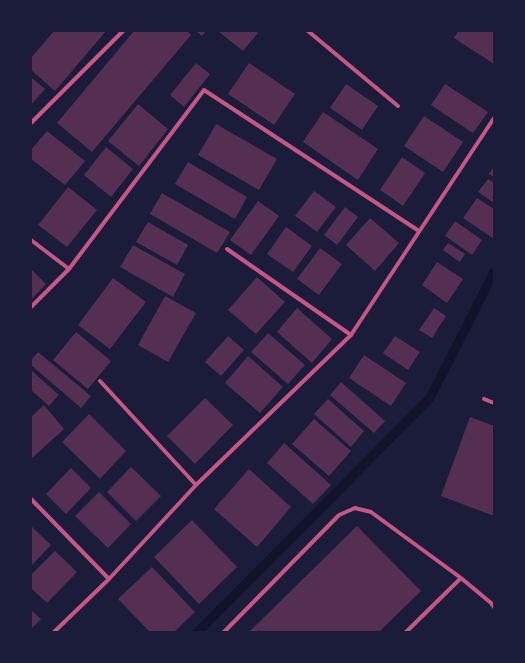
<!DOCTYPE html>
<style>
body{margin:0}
#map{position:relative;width:525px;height:663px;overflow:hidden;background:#1b1b3a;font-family:"DM Sans",sans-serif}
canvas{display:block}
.frame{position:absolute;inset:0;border:32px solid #1b1b3a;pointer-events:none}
</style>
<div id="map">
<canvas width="525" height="663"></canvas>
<div class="frame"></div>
</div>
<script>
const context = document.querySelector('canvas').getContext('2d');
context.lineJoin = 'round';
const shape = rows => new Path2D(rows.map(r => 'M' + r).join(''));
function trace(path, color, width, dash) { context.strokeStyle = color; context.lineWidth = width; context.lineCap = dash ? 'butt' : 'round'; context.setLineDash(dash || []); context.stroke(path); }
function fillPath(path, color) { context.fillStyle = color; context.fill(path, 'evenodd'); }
trace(shape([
 [198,632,430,398,494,272]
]), '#12122b', 9);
fillPath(shape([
 [54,31,106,31,55,91,31,70,31,58],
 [134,31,187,31,191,35,92,152,57,123],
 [196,31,206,31,202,36],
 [220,31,255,31,258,33,243,51,219,32],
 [458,31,494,31,494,64,454,38],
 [196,63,210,74,184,107,170,95],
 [249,63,295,94,274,125,228,94],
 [31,77,45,89,31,105],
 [346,84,378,106,362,130,330,108],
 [445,84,488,112,473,133,431,105],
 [138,104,168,129,139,166,108,141],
 [323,112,378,149,358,180,303,142],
 [424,116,463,142,443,172,404,146],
 [216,124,277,159,259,190,198,155],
 [47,131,85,161,65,185,31,159,31,150],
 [106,147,133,169,111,197,84,175],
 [402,157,425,173,403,206,380,190],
 [188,162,247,197,235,219,175,184],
 [494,167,494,177,489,174],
 [488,179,494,183,494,203,478,192],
 [68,187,97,210,67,247,38,225],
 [314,191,336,207,317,232,295,216],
 [162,193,230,232,217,253,150,214],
 [477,198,494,209,494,239,463,218],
 [258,201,279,216,251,255,230,240],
 [345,207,358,217,337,245,324,235],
 [370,218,399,243,375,271,346,245],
 [455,221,482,240,472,255,445,236],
 [148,222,188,245,177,265,136,242],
 [286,227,312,246,293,272,267,254],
 [448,243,465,254,460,262,443,250],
 [133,245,185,274,173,297,120,267],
 [320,248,342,264,319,295,297,279],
 [437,262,463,279,447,303,422,285],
 [31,269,46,284,31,300],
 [257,277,285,302,256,334,228,310],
 [113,278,146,302,110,349,78,325],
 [165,296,196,313,168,362,138,345],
 [297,308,332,339,312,363,277,332],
 [434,308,446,316,432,338,419,330],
 [76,332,111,361,88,389,53,360],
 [268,333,305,365,288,384,251,352],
 [228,336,244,350,221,376,205,362],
 [395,336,420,352,408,370,383,353],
 [38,352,91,396,81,408,31,365,31,360],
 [364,355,406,383,391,406,349,378],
 [248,356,283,387,260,413,225,383],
 [31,370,59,395,49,406,31,390],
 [341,382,385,421,374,433,330,395],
 [205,398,233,425,195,464,167,436],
 [328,399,364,431,351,447,314,414],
 [44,405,64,429,31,459,31,417],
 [89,414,126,451,100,479,62,442],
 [470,417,494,426,494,516,441,496],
 [314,419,351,451,329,476,292,444],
 [284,443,331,485,313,504,267,463],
 [131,467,161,496,136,521,107,492],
 [71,468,91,488,66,514,46,494],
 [249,469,291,507,257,547,214,509],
 [99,492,131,524,108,548,75,516],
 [192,520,237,567,199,604,154,557],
 [31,526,51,545,31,566],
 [357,526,421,591,379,632,249,632],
 [55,551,77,572,47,603,31,588,31,575],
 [152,567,195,612,174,632,150,632,118,599],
 [31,610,41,619,31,629]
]), '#542f53');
trace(shape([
 [308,31,398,106],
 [31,123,123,31],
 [31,240,69,269,31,307],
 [227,249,351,335],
 [69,269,204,90,419,231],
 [100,381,196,485],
 [484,399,494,403],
 [31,499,109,579],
 [54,632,109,579,196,485,351,335,494,118],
 [224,632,339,515,355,508,371,512,461,578,491,603,494,607],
 [406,632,461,578]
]), '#c65784', 4);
</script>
